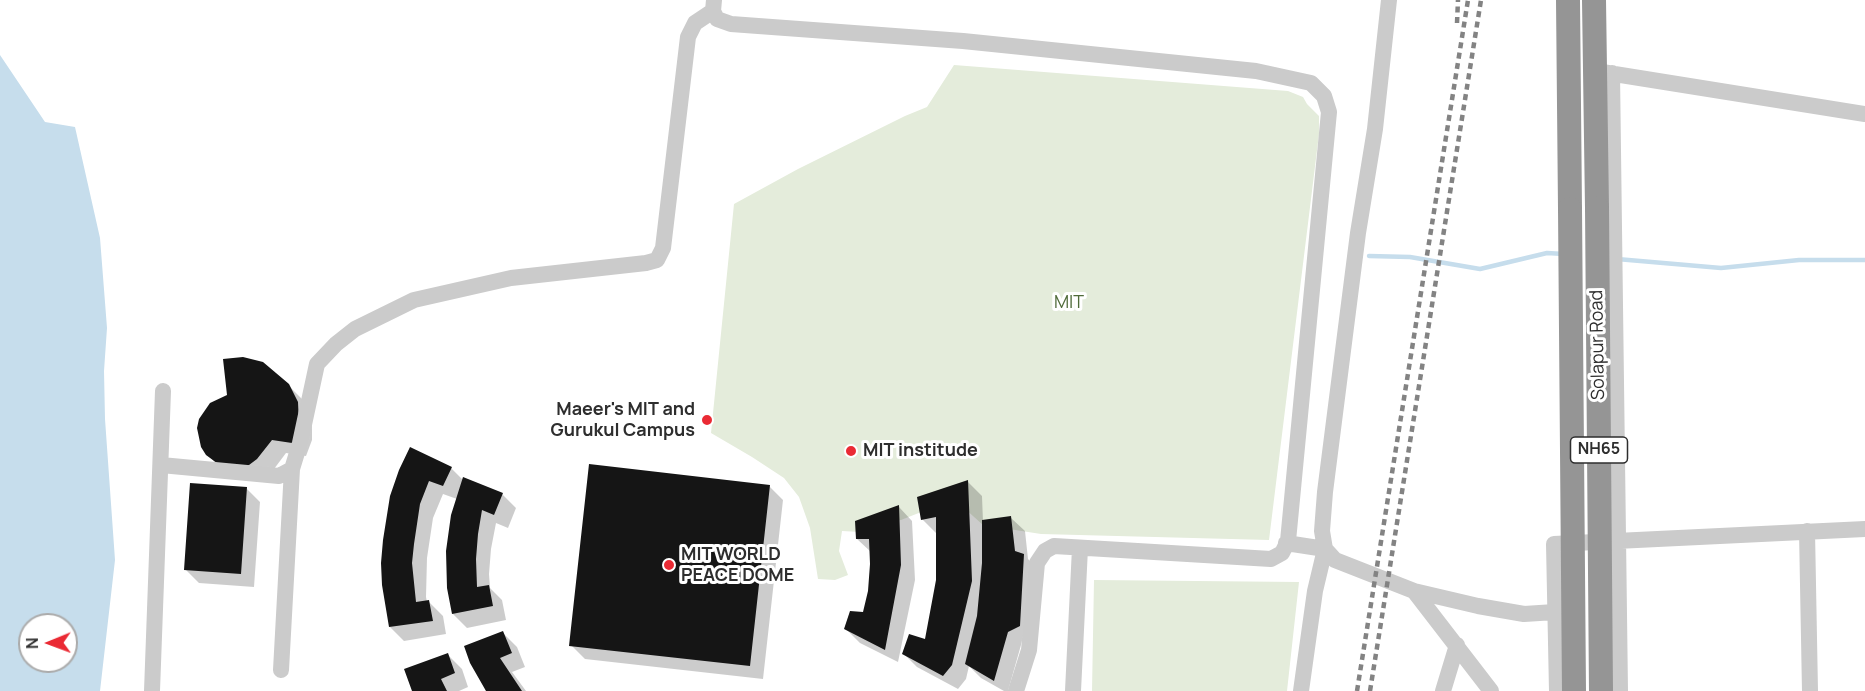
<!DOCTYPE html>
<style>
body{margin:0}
#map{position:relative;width:1865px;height:691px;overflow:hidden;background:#fff;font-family:Manrope,sans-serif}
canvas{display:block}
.north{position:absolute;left:18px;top:613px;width:60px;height:60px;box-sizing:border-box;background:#fff;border:2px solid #ababab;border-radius:50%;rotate:269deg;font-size:16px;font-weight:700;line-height:24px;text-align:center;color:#2e2e2e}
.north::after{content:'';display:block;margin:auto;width:21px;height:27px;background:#ea2a34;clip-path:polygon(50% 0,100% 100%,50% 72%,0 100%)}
</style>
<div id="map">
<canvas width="1865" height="691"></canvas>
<div class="north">N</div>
</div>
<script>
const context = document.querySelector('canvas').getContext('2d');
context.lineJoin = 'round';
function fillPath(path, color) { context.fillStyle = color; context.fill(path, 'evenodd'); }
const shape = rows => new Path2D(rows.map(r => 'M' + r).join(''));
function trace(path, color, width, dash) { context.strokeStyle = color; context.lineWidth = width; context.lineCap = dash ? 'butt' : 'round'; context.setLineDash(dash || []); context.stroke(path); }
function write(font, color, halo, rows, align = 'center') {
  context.font = font + ' Manrope,sans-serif'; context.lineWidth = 6; context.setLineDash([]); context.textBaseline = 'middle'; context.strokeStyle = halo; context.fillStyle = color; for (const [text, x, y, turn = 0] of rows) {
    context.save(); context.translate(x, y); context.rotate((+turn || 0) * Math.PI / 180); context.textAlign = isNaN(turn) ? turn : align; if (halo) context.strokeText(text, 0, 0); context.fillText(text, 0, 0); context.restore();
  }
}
fillPath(shape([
 [954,65,1288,91,1303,97,1307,104,1319,116,1319,134,1269,540,1041,534,983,525,954,499,901,520,881,523,860,532,842,531,839,551,848,575,835,580,818,579,810,528,799,497,784,478,752,457,711,433,734,204,798,169,905,116,927,107],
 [1094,580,1299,582,1287,691,1092,691]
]), '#e4ecdb');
fillPath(shape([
 [0,55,45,122,75,127,100,238,107,328,104,371,105,419,115,560,100,691,0,691],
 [30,625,66,625,66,661,30,661]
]), '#c6ddec');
fillPath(shape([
 [288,385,302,399,312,417,312,440,306,456,286,453,271,473,221,469,207,454],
 [451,468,464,481,502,494,516,508,508,528,496,523,491,549,489,574,490,588,502,600,506,620,467,628,453,614,457,499,443,494,433,518,427,558,426,597,427,602,429,602,443,616,446,634,404,641,390,627,392,497],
 [968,482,982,496,983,522,1011,518,1025,531,1028,559,1038,570,1021,645,1008,691,1004,691,981,678,969,666,966,679,958,689,917,667,903,653,926,641,938,580,936,533,922,519],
 [769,486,783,500,763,679,585,659,571,645],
 [246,488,260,502,254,587,199,583,185,569],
 [899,507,912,521,915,580,898,662,860,643,846,629,864,614,869,591,871,552,857,539],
 [503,633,517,647,525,667,512,672,526,691,487,691],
 [448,655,462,669,468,687,459,691,414,691]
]), '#0003');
trace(shape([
 [1369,256,1410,257,1480,269,1547,253,1564,254],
 [1617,259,1721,268,1799,260,1865,260]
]), '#c6ddec', 4.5);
fillPath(shape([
 [243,357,263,362,289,384,298,402,299,425,292,443,272,440,257,459,249,465,240,467,221,466,206,455,201,447,197,428,199,419,210,403,227,395,223,359],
 [410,447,452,467,443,486,429,481,420,504,414,544,412,563,416,602,429,600,433,621,389,627,382,585,381,563,383,540,390,496,399,470],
 [589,464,770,485,750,666,569,646],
 [463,477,503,493,494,515,482,510,478,534,476,559,477,587,489,585,493,606,452,614,447,588,446,551,451,515],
 [968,480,972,581,952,665,943,676,902,654,909,634,925,639,936,580,936,517,921,520,917,497],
 [190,483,247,487,241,574,184,570],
 [899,505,901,565,885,650,844,629,850,611,863,612,868,591,870,564,869,539,856,539,855,521],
 [1011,516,1015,551,1024,554,1020,626,1008,632,994,681,965,664,977,616,982,563,982,520],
 [503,631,512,653,500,658,522,691,486,691,470,663,464,646],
 [448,653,455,673,441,679,447,691,412,691,404,669]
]), '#151515');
trace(shape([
 [714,0,713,11,717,19,731,24,963,41,1256,71,1311,83,1324,96,1329,112,1288,541,1282,553,1271,559,1054,546,1045,551,1037,563,1029,650,1016,691],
 [1389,0,1375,129,1358,233,1325,492,1322,531,1325,549,1335,560,1414,591,1491,691],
 [1602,72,1865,114],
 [1612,73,1620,691],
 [161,465,279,476,292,469,300,443,317,364,336,344,355,329,414,300,511,278,646,263,657,260,663,248,688,37,695,23,713,11],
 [1807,531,1810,691],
 [1286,543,1325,549,1315,591,1301,691],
 [1414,591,1478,606,1524,614,1555,612],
 [281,670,292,469],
 [152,691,163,391],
 [1073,691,1080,548],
 [1443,691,1457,645],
 [1557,691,1554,544,1865,529]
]), '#cbcbcb', 16);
trace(shape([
 [1568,0,1570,209],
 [1594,0,1597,208]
]), '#959595', 24);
trace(shape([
 [1457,23,1458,0],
 [1357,691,1468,0],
 [1370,691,1481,0]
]), '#838383', 4.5, [6, 4.5]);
trace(shape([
 [1597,208,1601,691],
 [1570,209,1574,691]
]), '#959595', 24);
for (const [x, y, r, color] of [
 [707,420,6,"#ea2a34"],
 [851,451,6,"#ea2a34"],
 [669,565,6,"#ea2a34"]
]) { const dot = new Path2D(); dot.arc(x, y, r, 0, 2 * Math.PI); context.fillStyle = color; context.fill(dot); trace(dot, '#fff', 2); }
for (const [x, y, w] of [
 [1599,450,57]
]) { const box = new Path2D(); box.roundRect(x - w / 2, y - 13, w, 26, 4.5); context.fillStyle = '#fff'; context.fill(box); trace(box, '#2e2e2e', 1.5); }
write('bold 16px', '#2e2e2e', null, [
 ["NH65",1599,450]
]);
write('18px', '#506b3a', '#fff', [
 ["MIT",1069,303]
]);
write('18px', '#2e2e2e', '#fff', [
 ["Solapur Road",1598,345,-91]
]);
write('bold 18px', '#2e2e2e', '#fff', [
 ["Maeer's MIT and",695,410,"right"],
 ["Gurukul Campus",695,431,"right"],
 ["MIT institude",863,451],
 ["MIT WORLD",681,555],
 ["PEACE DOME",681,576]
], 'left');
</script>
